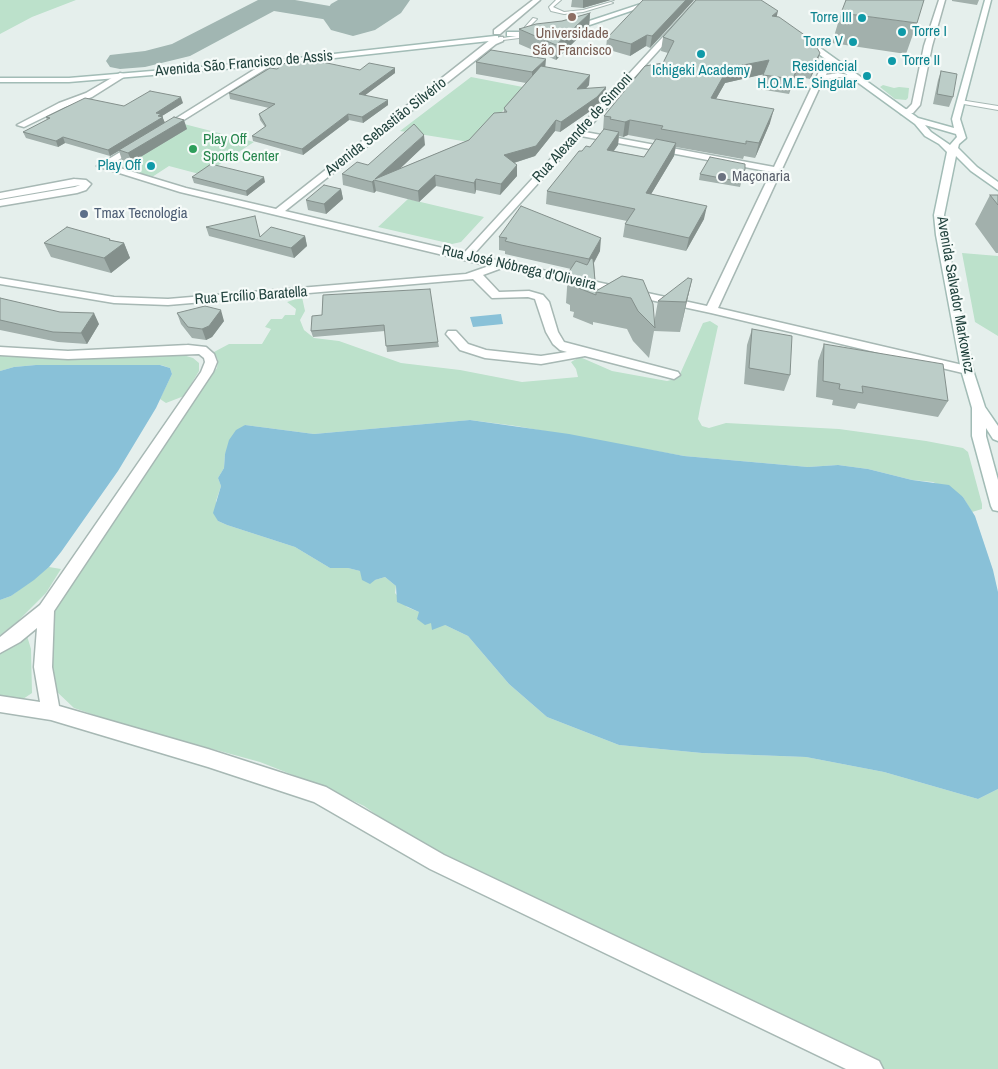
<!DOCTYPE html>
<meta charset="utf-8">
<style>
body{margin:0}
canvas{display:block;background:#e5efec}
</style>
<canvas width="998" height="1069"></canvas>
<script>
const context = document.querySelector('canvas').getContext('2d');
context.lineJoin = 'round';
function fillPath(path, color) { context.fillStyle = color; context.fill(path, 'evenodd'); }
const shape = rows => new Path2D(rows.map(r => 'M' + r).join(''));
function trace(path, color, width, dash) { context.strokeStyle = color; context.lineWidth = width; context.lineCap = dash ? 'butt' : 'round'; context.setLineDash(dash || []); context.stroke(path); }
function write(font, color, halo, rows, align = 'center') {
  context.font = font + ' "Archivo Narrow",sans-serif'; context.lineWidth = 4.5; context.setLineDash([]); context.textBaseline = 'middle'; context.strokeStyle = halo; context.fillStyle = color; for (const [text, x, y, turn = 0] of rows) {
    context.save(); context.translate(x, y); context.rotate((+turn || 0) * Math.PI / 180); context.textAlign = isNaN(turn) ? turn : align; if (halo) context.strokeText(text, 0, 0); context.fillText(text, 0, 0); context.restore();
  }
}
fillPath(shape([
 [0,0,76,0,32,17,0,34],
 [471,77,528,88,469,142,400,131],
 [883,85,894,88,899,87,909,88,908,98,906,100,895,99,880,87],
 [184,124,254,142,203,175,169,166,149,179,111,168],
 [408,199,484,217,461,242,452,244,378,227],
 [962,253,998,256,998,336,975,322],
 [302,297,305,311,300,320,304,330,314,338,339,341,401,363,460,370,522,382,578,377,576,369,571,362,580,357,612,371,667,381,675,379,680,374,703,323,710,321,718,326,700,408,698,419,702,426,709,428,726,423,839,429,926,441,963,448,968,452,982,504,982,509,972,512,963,497,933,482,912,480,868,469,838,465,808,467,684,456,516,426,470,420,314,434,245,425,225,454,224,468,218,478,221,486,216,501,218,521,227,525,295,547,330,568,348,568,360,571,375,580,385,577,396,586,395,593,407,607,419,612,431,623,445,625,468,636,509,684,547,717,619,745,702,753,806,757,884,772,978,799,998,789,998,1069,882,1069,588,929,398,830,364,806,326,788,260,762,121,724,74,708,55,690,46,661,49,621,58,603,197,389,217,368,218,360,214,352,229,344,262,344,271,329,265,327,271,319,282,319,285,315,295,315,296,309,287,302],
 [0,355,51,358,183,355,193,358,199,363,199,371,184,396,166,403,160,399,172,374,170,368,161,365,36,365,14,367,0,371],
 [49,567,61,569,46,593,18,621,0,635,0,600,11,596],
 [27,636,31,649,32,693,23,699,0,697,0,654]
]), '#bce1cb');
fillPath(shape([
 [501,314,503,324,473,327,470,317],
 [36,365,160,365,170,368,172,374,156,408,118,471,61,552,49,567,34,580,11,596,0,600,0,371,14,367],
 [470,420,569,434,684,456,808,467,838,465,868,469,912,480,949,485,963,497,975,516,993,570,998,592,998,789,978,799,884,772,806,757,702,753,619,745,547,717,509,684,468,636,445,625,432,630,431,623,425,625,417,619,419,612,397,602,396,586,385,577,375,580,370,584,362,580,360,571,348,568,330,568,295,547,227,525,218,521,213,513,221,486,218,478,224,468,225,454,229,440,236,430,245,425,314,434]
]), '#89c1d8');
fillPath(shape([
 [258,0,295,0,353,10,362,12,365,17,362,22,353,24,274,11,190,56,145,67,120,69,110,67,106,61,110,55,145,51,172,44,258,0]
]), '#a1b6b2');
fillPath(shape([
 [338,0,410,0,401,13,375,30,353,36,331,30,322,17,331,4,338,0]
]), '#a1b6b2');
const lane = shape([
 [556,0,561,0,553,7,564,12,583,10,611,2,613,3,583,12,564,14,551,11,549,7,556,0],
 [533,18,537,19,529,27,527,37,503,40,503,38,523,35,525,27,533,18],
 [960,100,998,106,998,110,958,103,958,101,960,100]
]);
const street = shape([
 [533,0,540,0,500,34,494,34,494,30,533,0],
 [697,0,704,0,585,132,774,167,825,59,832,57,833,59,826,75,838,73,858,77,854,79,838,77,823,80,718,308,967,366,971,367,973,370,971,373,967,374,711,313,502,268,483,275,499,292,529,291,543,295,549,302,558,332,564,342,678,372,680,375,674,379,585,356,541,364,485,358,460,350,446,334,448,331,456,331,468,344,486,350,541,356,567,352,560,350,553,344,546,332,535,299,528,297,492,298,473,279,168,305,114,303,0,284,0,278,114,297,168,299,466,274,489,266,180,192,97,166,137,142,141,145,140,147,110,165,186,188,276,209,490,40,500,37,503,37,503,41,496,44,285,211,464,253,697,0],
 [581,136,771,172,707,306,473,255,581,136],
 [939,0,945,0,932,46,920,105,913,113,901,114,901,110,907,109,912,104,924,46,939,0],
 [268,61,275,63,166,131,159,129,268,61],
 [120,73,127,75,92,97,65,107,24,127,17,125,59,103,86,93,120,73],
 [74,179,86,180,91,184,86,190,77,193,0,206,0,200,75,187,80,185,0,199,0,193,74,179],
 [188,345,206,347,214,354,217,362,213,372,54,611,52,667,59,706,208,749,326,787,444,855,879,1061,883,1069,846,1069,430,869,314,802,208,767,51,720,0,712,0,696,40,702,34,667,37,628,20,642,0,653,0,637,40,605,201,372,205,362,204,358,199,354,68,359,0,355,0,347,68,351,188,345]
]);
const secondary = shape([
 [653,0,663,0,572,31,565,29,653,0],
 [985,0,991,0,960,119,966,138,959,144,958,148,977,167,998,182,998,190,971,171,956,156,944,215,946,235,973,370,985,407,998,426,998,441,993,439,986,428,986,436,998,480,998,511,993,510,991,506,972,436,972,408,961,370,936,235,934,215,947,152,939,144,925,136,915,124,798,39,805,37,918,118,954,128,952,119,985,0],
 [925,125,956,134,957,137,950,145,931,132,925,125],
 [507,32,539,32,543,34,539,36,507,36,507,32],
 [495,36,498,36,498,40,271,65,69,82,0,82,0,78,69,78,271,61,495,36]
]);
trace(lane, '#a7b8b4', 2);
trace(street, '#a7b8b4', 3);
trace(secondary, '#a2bcb6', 3);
fillPath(lane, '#fff');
fillPath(street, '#fff');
fillPath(secondary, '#fff');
fillPath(shape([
 [572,0,615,0,614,1,610,0,583,8,571,7],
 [694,0,650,48,646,46,630,56,606,49,607,38],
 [952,0,979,0,977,5,952,1],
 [590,13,589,27,556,60,519,44,519,29,562,21],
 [841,13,917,23,906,54,832,43],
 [777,17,813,41,816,67,810,79,795,76,789,94,759,89,763,74,725,83,716,99,770,123,755,158,744,156,743,159,676,147,674,156,651,194,704,219,686,251,623,237,625,224,627,221,546,204,547,191,582,151,590,147,603,131,604,116,663,63,668,53,661,51,663,37],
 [628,135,655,140,644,157,614,151,618,145,619,136,623,137],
 [476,62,545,67,589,85,586,88,605,97,596,107,560,132,555,131,535,156,514,163,517,165,517,176,500,195,476,190,475,194,436,186,419,202,376,191,374,193,343,185,342,174,368,165,425,145,399,169,469,140,504,112,504,108,526,83,476,74],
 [395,68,395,73,365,95,388,105,363,123,349,120,303,155,253,141,252,136,265,127,260,120,259,114,269,108,230,99,229,93,360,70],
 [941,71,953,97,949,107,933,104,938,80],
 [183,103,162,116,165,123,187,129,132,162,122,160,119,151,110,156,65,143,58,147,26,138,23,132,47,120,46,117,124,106],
 [745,169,740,187,699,180,700,174],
 [192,177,265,182,247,196,194,183],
 [341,189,343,199,326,214,308,210,306,200],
 [990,195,998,195,998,253,996,253,975,224],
 [206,227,260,237,305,236,307,246,294,258,209,236],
 [499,237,600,251,594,263,596,291,622,276,654,323,658,301,692,279,680,332,654,331,649,358,633,341,627,329,593,322,593,325,573,317,574,312,570,311,570,305,566,303,568,273,571,269,505,254,505,251,499,250],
 [110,240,124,243,130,258,111,273,51,257,44,243],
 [323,295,438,342,439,347,387,352,385,331,313,337,311,331,322,315],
 [0,298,99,324,87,344,58,342,0,330],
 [177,313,224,321,212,337,206,340,192,338,181,324],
 [752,329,790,375,784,391,744,384,747,345],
 [824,344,948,401,938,417,858,403,855,409,832,405,833,400,816,397,818,361]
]), '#a2b0ac');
fillPath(shape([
 [583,0,611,0,583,8],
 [686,0,694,0,650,48,652,36],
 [778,11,775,24,772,16],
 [590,13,589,27,556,60,556,45],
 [647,35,646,46,630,56,631,44],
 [820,53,816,67,810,79,814,64],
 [546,59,545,70,532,84,532,72],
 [769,60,765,74,725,83,708,113,711,98,728,68],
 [799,62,795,76,789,94,793,79],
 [395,68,395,73,360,99,359,94],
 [590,75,589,85,576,99,577,89],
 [606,87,605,97,596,107,560,132,561,122],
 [181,97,183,103,162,116,165,123,110,156,108,150,156,113],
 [388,100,388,105,363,123,362,117],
 [774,109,770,123,755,158,759,143],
 [348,114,349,120,303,155,302,149],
 [184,120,187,129,132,162,128,153],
 [556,120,555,131,535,156,504,166,504,155],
 [630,120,628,135,623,137,625,122],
 [619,132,618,145,605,162,607,150],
 [424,135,425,145,385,183,375,179],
 [63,137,65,143,58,147,56,141],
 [676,143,674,156,644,206,646,193],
 [517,165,517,176,500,195,501,184],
 [435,175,436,186,419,202,418,191],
 [264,177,265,182,247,196,246,191],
 [476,179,476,190,475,194,474,183],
 [374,180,376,191,374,193,372,182],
 [341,189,343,199,326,214,324,204],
 [707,206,704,219,686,251,689,238],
 [305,236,307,246,294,258,291,248],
 [601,238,600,251,588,273,589,259],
 [110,239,115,250,124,243,130,258,111,273,104,258,109,240],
 [692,279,685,309,680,332,686,302],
 [221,310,224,321,212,337,206,340,202,329],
 [94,313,99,324,87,344,81,333]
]), '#84908c');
const building = shape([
 [643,0,686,0,652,36,647,35,631,44,607,38,643,0],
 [696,0,761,0,778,11,772,16,779,17,813,41,820,53,814,64,799,62,793,79,763,75,769,60,728,68,711,98,774,109,759,143,746,141,746,144,661,129,663,126,630,120,625,122,610,119,611,117,604,116,645,66,663,63,674,41,663,37,696,0],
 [846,0,924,0,917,23,841,13,846,0],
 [590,13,556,45,519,29,536,24,562,21,590,13],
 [491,50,546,59,532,72,476,62,491,50],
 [308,59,360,70,369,63,395,68,359,94,388,100,362,117,348,114,302,149,252,136,266,126,259,114,275,104,229,93,270,68,277,69,288,61,304,62,308,59],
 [541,66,590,75,577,89,606,87,597,97,561,122,556,120,536,146,504,155,517,165,501,184,476,179,474,183,435,175,418,191,374,180,372,182,342,174,357,162,368,165,414,124,424,135,375,179,469,140,494,113,507,112,504,108,541,66],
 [941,71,957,74,953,97,937,94,941,71],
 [150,91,181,97,156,113,161,114,158,116,163,117,108,150,63,137,56,141,23,132,50,118,46,117,85,98,124,106,150,91],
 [174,117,184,120,128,153,119,150,174,117],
 [604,129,619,132,607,150,644,157,656,139,676,143,646,193,707,206,689,238,625,224,635,209,547,191,579,151,582,151,586,146,590,147,604,129],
 [710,157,745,164,745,169,741,182,700,174,710,157],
 [211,164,264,177,246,191,192,177,211,164],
 [324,185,341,189,324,204,306,200,324,185],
 [990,195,998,195,998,205,990,195],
 [521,206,601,238,589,259,521,245,505,241,507,238,499,237,521,206],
 [255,216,260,237,271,227,305,236,291,248,206,227,255,216],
 [67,227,110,239,109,240,124,243,104,258,44,243,67,227],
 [591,258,593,259,596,291,622,276,643,280,653,304,655,328,638,311,631,298,596,292,596,295,576,287,578,283,572,281,574,276,568,273,576,261,587,265,591,258],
 [688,278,692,279,686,302,658,301,688,278],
 [430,289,438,342,386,346,384,325,311,331,312,316,322,315,323,295,430,289],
 [0,298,60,312,94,313,81,333,53,332,0,320,0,298],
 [205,306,221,310,209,326,202,329,188,327,177,313,205,306],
 [752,329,792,336,790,375,749,368,752,329],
 [824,344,943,364,948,401,862,386,863,393,839,389,840,384,823,381,824,344]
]);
fillPath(building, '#bccdc8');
trace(building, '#84908c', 1);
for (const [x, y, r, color] of [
 [572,17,5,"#8d6e63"],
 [862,18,5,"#0f9aa8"],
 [902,32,5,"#0f9aa8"],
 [853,42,5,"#0f9aa8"],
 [701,54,5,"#0f9aa8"],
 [892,61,5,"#0f9aa8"],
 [867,76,5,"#0f9aa8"],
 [193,149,5,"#2e9e5b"],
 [151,166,5,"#0f9aa8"],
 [722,177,5,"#6b7280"],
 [84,214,5,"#5c6f8a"]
]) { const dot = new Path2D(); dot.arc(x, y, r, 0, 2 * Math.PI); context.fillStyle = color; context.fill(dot); trace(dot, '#f6fbf9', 2); }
write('15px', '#0d838f', '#f6fbf9', [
 ["Torre III",852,18],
 ["Torre I",912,32,"left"],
 ["Torre V",843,42],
 ["Torre II",902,61,"left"],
 ["Residencial",857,67],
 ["H.O.M.E. Singular",857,84],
 ["Ichigeki Academy",701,71,"center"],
 ["Play Off",141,166]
], 'right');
write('15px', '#785e54', '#f6fbf9', [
 ["Universidade",572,34],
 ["São Francisco",572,51]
]);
write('15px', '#22433e', '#f6fbf9', [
 ["Avenida São Francisco de Assis",244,64,-5],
 ["Avenida Sebastião Silvério",386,127,-38],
 ["Rua Alexandre de Simoni",583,128,-48],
 ["Rua José Nóbrega d'Oliveira",519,268,13],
 ["Avenida Salvador Markowicz",955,295,80],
 ["Rua Ercílio Baratella",251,296,-4]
]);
write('15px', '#27864d', '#f6fbf9', [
 ["Play Off",203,140],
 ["Sports Center",203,157]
], 'left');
write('15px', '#5b616d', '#f6fbf9', [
 ["Maçonaria",732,177]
], 'left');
write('15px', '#4e5e75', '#f6fbf9', [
 ["Tmax Tecnologia",94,214]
], 'left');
</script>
